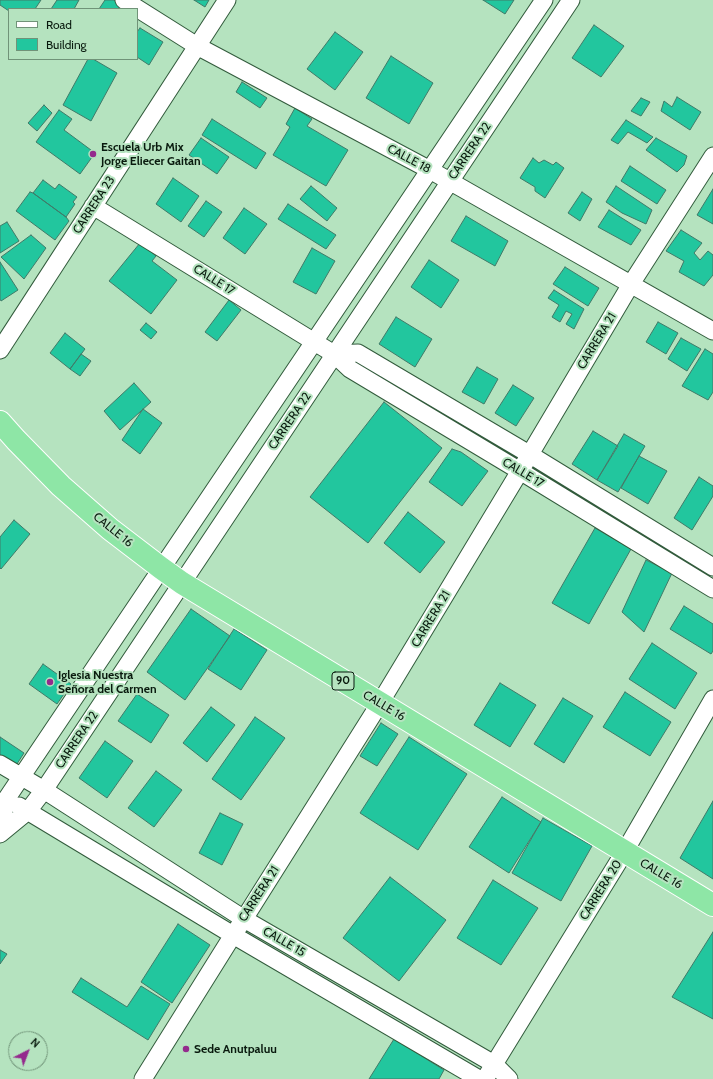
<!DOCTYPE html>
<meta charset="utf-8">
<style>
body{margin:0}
#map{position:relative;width:713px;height:1079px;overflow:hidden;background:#b5e3bf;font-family:Cabin,sans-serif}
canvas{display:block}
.legend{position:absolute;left:8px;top:8px;width:130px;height:52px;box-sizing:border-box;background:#b5e3bf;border:1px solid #709378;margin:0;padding:5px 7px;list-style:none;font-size:12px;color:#091a0e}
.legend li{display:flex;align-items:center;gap:8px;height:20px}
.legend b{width:20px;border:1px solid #709378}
.north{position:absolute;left:8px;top:1031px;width:40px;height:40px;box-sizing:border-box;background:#b5e3bf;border:1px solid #709378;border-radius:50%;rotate:42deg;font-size:11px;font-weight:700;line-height:16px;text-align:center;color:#091a0e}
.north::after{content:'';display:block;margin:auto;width:14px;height:18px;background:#942a8d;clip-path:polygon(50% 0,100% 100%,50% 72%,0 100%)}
</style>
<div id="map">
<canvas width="713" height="1079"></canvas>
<ul class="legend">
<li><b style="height:5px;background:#fff"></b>Road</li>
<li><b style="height:11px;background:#22c69e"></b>Building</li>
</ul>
<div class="north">N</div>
</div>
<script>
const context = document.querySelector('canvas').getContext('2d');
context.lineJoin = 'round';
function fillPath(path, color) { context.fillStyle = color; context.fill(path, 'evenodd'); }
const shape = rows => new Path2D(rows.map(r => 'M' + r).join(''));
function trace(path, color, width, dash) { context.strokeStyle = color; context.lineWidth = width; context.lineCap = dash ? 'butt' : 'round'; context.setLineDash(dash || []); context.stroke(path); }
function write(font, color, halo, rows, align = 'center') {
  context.font = font + ' Cabin,sans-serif'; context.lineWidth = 4; context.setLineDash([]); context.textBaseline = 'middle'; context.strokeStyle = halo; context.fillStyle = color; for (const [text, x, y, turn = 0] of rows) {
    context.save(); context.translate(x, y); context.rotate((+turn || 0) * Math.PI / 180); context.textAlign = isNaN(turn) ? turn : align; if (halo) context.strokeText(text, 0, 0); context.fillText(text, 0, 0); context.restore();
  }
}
const building = shape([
 [0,0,41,0,35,9,9,9,9,11,0,5,0,0],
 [57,0,79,0,74,9,51,9,57,0],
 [105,0,114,0,127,9,99,9,105,0],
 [194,0,209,0,205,7,194,0],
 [483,0,514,0,505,14,483,0],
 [594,25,624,46,601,77,572,58,594,25],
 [140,28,163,42,149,65,137,57,137,32,140,28],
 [335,32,363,52,335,90,307,69,335,32],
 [391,56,433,83,409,124,366,98,391,56],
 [88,59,93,59,117,73,91,121,63,105,88,59],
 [242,82,267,98,260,108,236,92,242,82],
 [677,97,701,112,690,130,661,111,664,101,672,107,677,97],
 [641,98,650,102,641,116,631,111,641,98],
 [44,105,52,113,37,131,28,123,44,105],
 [295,108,312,119,307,126,348,150,326,186,273,155,290,127,286,124,295,108],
 [59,110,72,119,64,130,95,153,80,174,36,142,59,110],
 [212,119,266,153,256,169,202,135,212,119],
 [626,120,653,137,647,143,628,132,618,144,611,140,626,120],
 [201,138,229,157,217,174,189,155,201,138],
 [656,138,687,156,684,165,677,172,646,150,656,138],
 [533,158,539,163,544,160,553,165,556,162,564,168,545,198,535,191,535,187,520,178,533,158],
 [630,166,666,190,657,204,621,181,630,166],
 [173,178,199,196,181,222,156,204,173,178],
 [43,180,55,189,59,184,77,197,73,202,75,204,66,217,33,193,43,180],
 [311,186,337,208,327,221,300,199,311,186],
 [616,186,652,210,646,224,622,213,606,202,616,186],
 [713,189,713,224,697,215,713,189],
 [30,192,33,193,66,217,69,221,55,240,16,211,30,192],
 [582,192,592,199,580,221,568,213,582,192],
 [206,201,222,212,204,237,188,226,206,201],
 [288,204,336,235,326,249,278,219,288,204],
 [244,208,267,224,245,254,223,238,244,208],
 [609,210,641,230,631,245,598,227,609,210],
 [466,216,508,241,495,266,451,241,466,216],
 [7,222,19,241,0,253,0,226,7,222],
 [681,230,702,243,694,253,700,260,708,251,713,255,713,275,704,286,679,272,684,261,666,251,681,230],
 [31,235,46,248,24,279,1,257,31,235],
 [140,243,156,256,152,261,177,280,151,314,109,281,140,243],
 [312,248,335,261,316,294,293,282,312,248],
 [429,260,459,280,441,308,411,287,429,260],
 [0,262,18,290,1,301,0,299,0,262],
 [565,267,599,288,588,306,553,284,565,267],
 [554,290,584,309,574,329,566,324,572,314,566,311,560,322,552,317,559,305,548,298,554,290],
 [229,300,241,310,217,341,205,332,229,300],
 [396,317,432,339,415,367,379,344,396,317],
 [658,322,678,333,666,354,646,342,658,322],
 [146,323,157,332,151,339,140,330,146,323],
 [65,333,85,349,70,369,50,353,65,333],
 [681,338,701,349,687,371,668,359,681,338],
 [705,349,713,354,713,392,708,400,682,386,705,349],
 [81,354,91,361,80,376,70,369,81,354],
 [477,367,498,379,484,404,462,392,477,367],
 [134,383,151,402,120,430,104,411,134,383],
 [513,385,534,398,516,426,495,413,513,385],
 [384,402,442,448,368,543,310,497,384,402],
 [143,409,162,423,140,454,122,440,143,409],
 [593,431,618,446,597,480,572,464,593,431],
 [624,434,645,446,618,492,597,480,624,434],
 [452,449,461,452,488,471,462,506,429,482,452,449],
 [639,456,667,471,648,504,621,488,639,456],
 [699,477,713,486,713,496,692,530,674,518,699,477],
 [408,512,445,542,420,573,384,543,408,512],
 [14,520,30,534,1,569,0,568,0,537,14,520],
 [595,528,631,549,589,624,552,603,595,528],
 [646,560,672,573,644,632,622,612,646,560],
 [684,606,713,624,713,651,711,654,670,629,684,606],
 [191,609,230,636,185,700,147,672,191,609],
 [234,629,267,650,241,690,208,669,234,629],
 [652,643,697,673,675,709,629,679,652,643],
 [43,664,71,684,57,704,29,684,43,664],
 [500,683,536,705,510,747,474,725,500,683],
 [625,692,671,722,650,756,603,727,625,692],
 [137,694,169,715,151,743,118,721,137,694],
 [563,698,593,716,564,763,534,744,563,698],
 [211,707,235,725,207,762,183,743,211,707],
 [255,717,285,738,241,800,212,779,255,717],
 [381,723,398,734,377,766,360,756,381,723],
 [0,737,24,753,15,767,0,757,0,737],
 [409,737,467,774,418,850,360,813,409,737],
 [105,741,133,761,107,798,79,778,105,741],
 [156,771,182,790,154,827,128,808,156,771],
 [502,797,541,822,509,873,469,847,502,797],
 [713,801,713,879,680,858,713,801],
 [220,813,243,824,222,865,199,853,220,813],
 [543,818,592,846,561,901,512,873,543,818],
 [390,877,446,920,399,981,343,938,390,877],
 [493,880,538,908,501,965,457,938,493,880],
 [178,924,210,945,172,1003,141,982,178,924],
 [713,932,713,1019,672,997,713,932],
 [0,950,7,954,0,964,0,950],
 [81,978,127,1007,141,986,170,1004,148,1040,72,992,81,978],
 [394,1039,444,1070,439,1079,369,1079,394,1039]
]);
fillPath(building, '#22c69e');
trace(building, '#407a68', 1);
const minor = shape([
 [124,0,197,46,430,170,713,331],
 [93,206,334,354,350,369,520,471,713,589],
 [0,350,227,0],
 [334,354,358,353,529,454,713,567],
 [0,764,44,790,244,919,494,1064,509,1079],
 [19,806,233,935,479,1079],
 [0,829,7,798,544,0],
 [0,834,28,811,44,790,571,0],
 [488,1074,625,851,713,699],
 [143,1079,233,935,244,919,380,703,520,471,631,284,713,156]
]);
const trunk = shape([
 [0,422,16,440,61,486,110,529,161,568,182,583,713,905]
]);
trace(minor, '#325b3c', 19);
trace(trunk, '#fff', 24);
trace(minor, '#fff', 17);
trace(trunk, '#8ee6a6', 22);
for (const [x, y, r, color] of [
 [93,154,4,"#942a8d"],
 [50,682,4,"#942a8d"],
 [186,1049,4,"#942a8d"]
]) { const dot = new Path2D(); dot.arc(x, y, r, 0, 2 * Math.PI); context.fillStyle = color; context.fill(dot); trace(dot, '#b5e3bf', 1.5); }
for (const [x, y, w] of [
 [343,681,22]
]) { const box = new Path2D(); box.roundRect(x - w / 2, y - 9, w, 18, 3); context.fillStyle = '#b5e3bf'; context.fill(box); trace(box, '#091a0e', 1); }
write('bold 11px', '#091a0e', null, [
 ["90",343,681]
]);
write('bold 12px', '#091a0e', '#b5e3bf', [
 ["Escuela Urb Mix",101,147],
 ["Jorge Eliecer Gaitan",101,161],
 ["Iglesia Nuestra",58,675],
 ["Señora del Carmen",58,689],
 ["Sede Anutpaluu",194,1049]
], 'left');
write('12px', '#091a0e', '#b5e3bf', [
 ["CARRERA 22",470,151,-56],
 ["CALLE 18",409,159,28],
 ["CARRERA 23",94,205,-57],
 ["CALLE 17",214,280,32],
 ["CARRERA 21",597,341,-59],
 ["CARRERA 22",290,421,-56],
 ["CALLE 17",523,473,31],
 ["CALLE 16",113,530,39],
 ["CARRERA 21",431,619,-59],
 ["CALLE 16",384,706,31],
 ["CARRERA 22",77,740,-56],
 ["CALLE 16",661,874,31],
 ["CARRERA 20",601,890,-58],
 ["CARRERA 21",259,894,-57],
 ["CALLE 15",284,942,30]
]);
</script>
